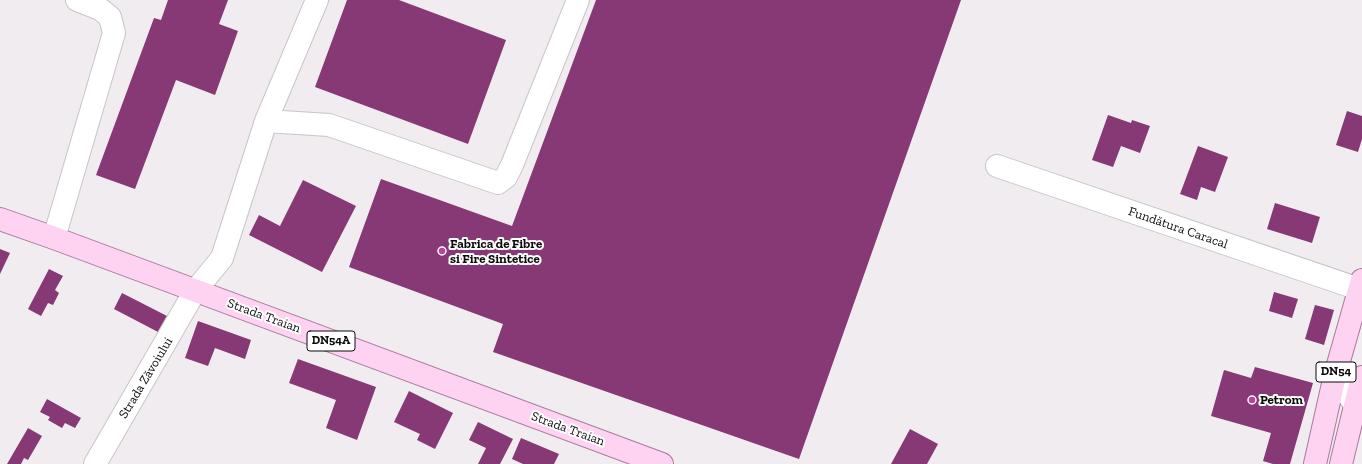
<!DOCTYPE html>
<meta charset="utf-8">
<style>
body{margin:0}
canvas{display:block;background:#f0ecef}
</style>
<canvas width="1362" height="464"></canvas>
<script>
const context = document.querySelector('canvas').getContext('2d');
context.lineJoin = 'round';
function fillPath(path, color) { context.fillStyle = color; context.fill(path, 'evenodd'); }
const shape = rows => new Path2D(rows.map(r => 'M' + r).join(''));
function trace(path, color, width, dash) { context.strokeStyle = color; context.lineWidth = width; context.lineCap = dash ? 'butt' : 'round'; context.setLineDash(dash || []); context.stroke(path); }
function write(font, color, halo, rows, align = 'center') {
  context.font = font + ' "Zilla Slab",serif'; context.lineWidth = 4; context.setLineDash([]); context.textBaseline = 'middle'; context.strokeStyle = halo; context.fillStyle = color; for (const [text, x, y, turn = 0] of rows) {
    context.save(); context.translate(x, y); context.rotate((+turn || 0) * Math.PI / 180); context.textAlign = isNaN(turn) ? turn : align; if (halo) context.strokeText(text, 0, 0); context.fillText(text, 0, 0); context.restore();
  }
}
fillPath(shape([
 [168,0,228,0,219,24,238,31,215,95,176,80,135,189,96,175,154,18,161,20],
 [347,0,399,0,506,40,468,144,315,87],
 [596,0,961,0,799,459,493,352,503,324,349,267,381,179,512,226],
 [1347,111,1362,116,1362,139,1358,152,1336,145],
 [1108,115,1131,123,1132,120,1150,126,1140,153,1121,146,1113,167,1092,160],
 [1198,146,1228,157,1215,192,1201,187,1197,200,1180,194],
 [303,180,356,206,322,272,249,235,259,215,280,226],
 [1275,203,1320,217,1312,243,1267,229],
 [0,249,10,253,0,274],
 [49,269,63,276,55,290,59,293,53,305,48,303,41,316,28,309],
 [1274,292,1298,299,1292,318,1269,311],
 [122,293,167,316,158,332,114,309],
 [1315,305,1334,310,1324,345,1305,339],
 [198,321,251,340,245,359,215,348,208,366,185,358],
 [298,359,376,387,357,440,326,428,336,400,289,383],
 [1255,367,1313,383,1290,464,1273,464,1263,461,1271,433,1211,416,1224,370,1251,378],
 [409,391,453,413,435,449,417,440,420,434,394,422],
 [47,399,81,418,75,428,65,423,62,428,48,420,50,417,40,412],
 [478,422,513,439,500,464,478,464,486,448,469,440],
 [28,428,42,436,28,460,24,458,21,464,7,464],
 [910,429,938,444,927,464,891,464],
 [521,438,559,454,554,464,523,464,512,459]
]), '#863974');
const minor = shape([
 [266,121,329,125,498,183,506,177,512,165,578,0],
 [997,166,1359,289],
 [54,238,114,33,110,17,100,9,77,0],
 [1335,375,1355,405],
 [95,464,195,291,222,258,266,121,317,0]
]);
const major = shape([
 [0,219,54,238,662,464],
 [1315,464,1335,375,1362,280],
 [1341,464,1362,377]
]);
trace(minor, '#c8c5c7', 24);
trace(major, '#a9799b', 24);
trace(minor, '#fff', 22);
trace(major, '#fed2f1', 22);
for (const [x, y, r, color] of [
 [442,251,4,"#b8449d"],
 [1252,400,4,"#b8449d"]
]) { const dot = new Path2D(); dot.arc(x, y, r, 0, 2 * Math.PI); context.fillStyle = color; context.fill(dot); trace(dot, '#fff', 1.5); }
for (const [x, y, w] of [
 [331,341,48],
 [1336,372,40]
]) { const box = new Path2D(); box.roundRect(x - w / 2, y - 10, w, 20, 3); context.fillStyle = '#fff'; context.fill(box); trace(box, '#0c0b0c', 1); }
write('bold 12px', '#0c0b0c', null, [
 ["DN54A",331,341],
 ["DN54",1336,372]
]);
write('13px', '#0c0b0c', '#fff', [
 ["Fundătura Caracal",1178,228,19],
 ["Strada Traian",264,316,20],
 ["Strada Zăvoiului",146,378,-59],
 ["Strada Traian",568,429,20]
]);
write('bold 13px', '#0c0b0c', '#fff', [
 ["Fabrica de Fibre",450,244],
 ["si Fire Sintetice",450,259],
 ["Petrom",1260,400]
], 'left');
</script>
